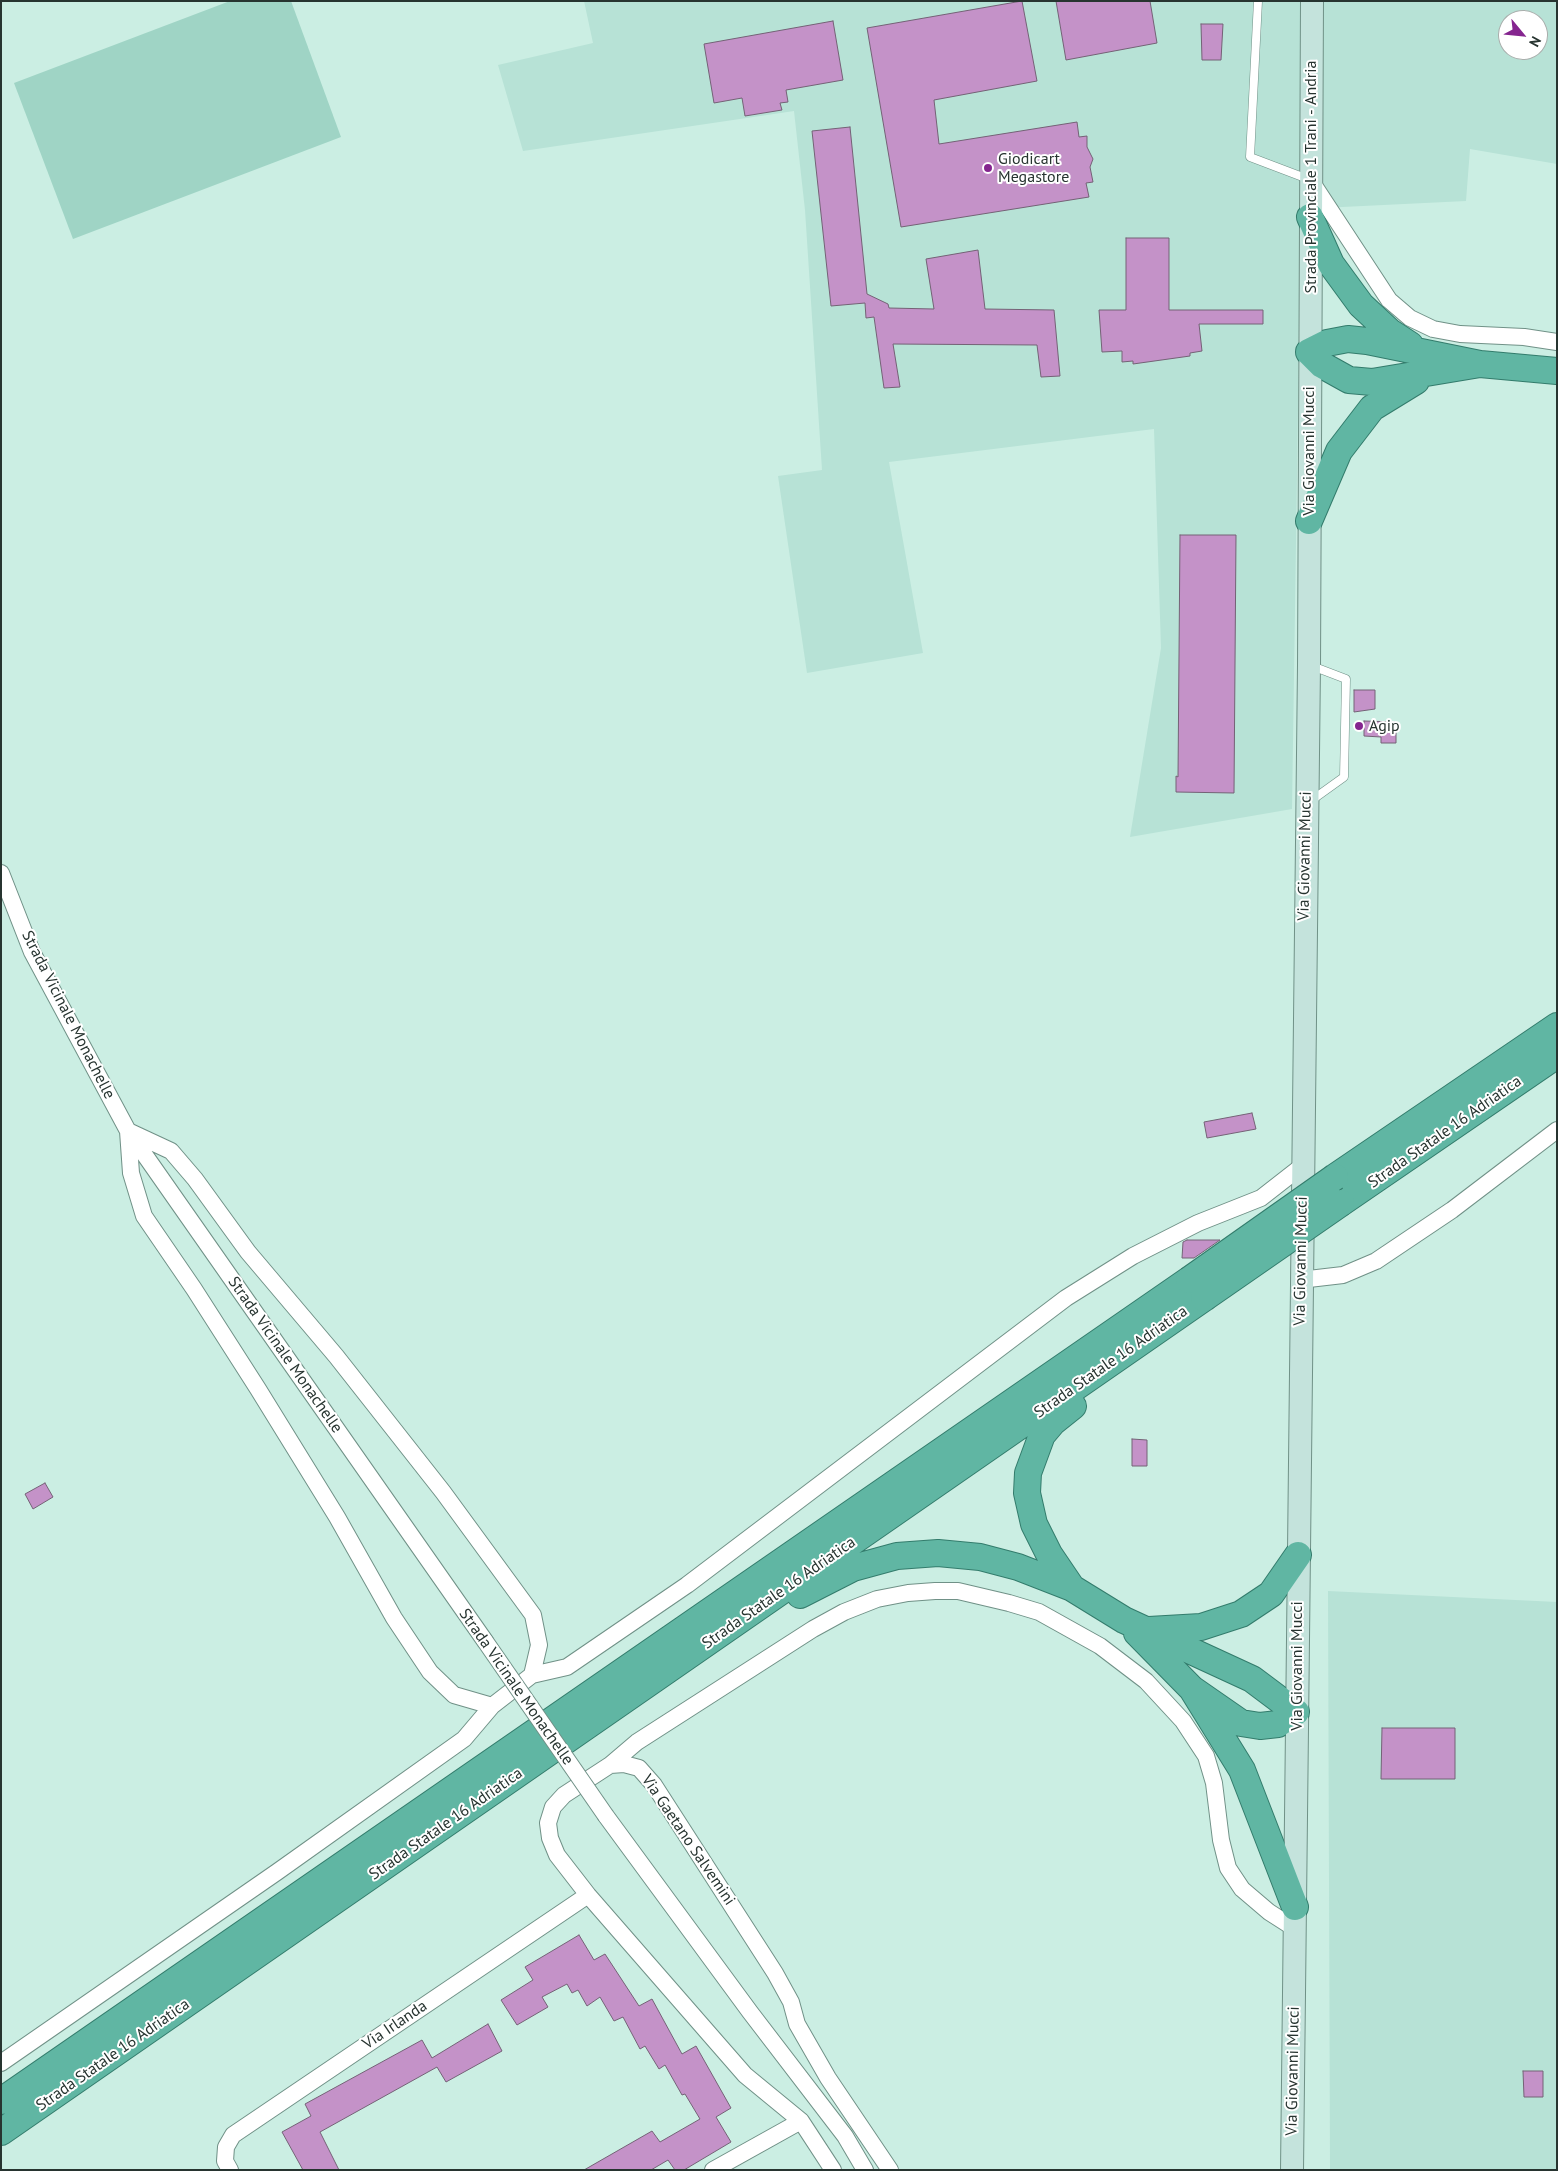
<!DOCTYPE html>
<style>
body{margin:0}
#map{position:relative;width:1558px;height:2171px;overflow:hidden;background:#cbeee3;font-family:"PT Sans",sans-serif}
canvas{display:block}
.frame{position:absolute;inset:0;border:2px solid #273430;pointer-events:none}
.north{position:absolute;left:1498px;top:10px;width:50px;height:50px;box-sizing:border-box;background:#fff;border:1px solid #a9aeac;border-radius:50%;rotate:118deg;font-size:14px;font-weight:700;line-height:20px;text-align:center;color:#273430}
.north::after{content:'';display:block;margin:auto;width:18px;height:22px;background:#85258f;clip-path:polygon(50% 0,100% 100%,50% 72%,0 100%)}
</style>
<div id="map">
<canvas width="1558" height="2171"></canvas>
<div class="frame"></div>
<div class="north">N</div>
</div>
<script>
const context = document.querySelector('canvas').getContext('2d');
context.lineJoin = 'round';
function fillPath(path, color) { context.fillStyle = color; context.fill(path, 'evenodd'); }
const shape = rows => new Path2D(rows.map(r => 'M' + r).join(''));
function trace(path, color, width, dash) { context.strokeStyle = color; context.lineWidth = width; context.lineCap = dash ? 'butt' : 'round'; context.setLineDash(dash || []); context.stroke(path); }
function write(font, color, halo, rows, align = 'center') {
  context.font = font + ' "PT Sans",sans-serif'; context.lineWidth = 4; context.setLineDash([]); context.textBaseline = 'middle'; context.strokeStyle = halo; context.fillStyle = color; for (const [text, x, y, turn = 0] of rows) {
    context.save(); context.translate(x, y); context.rotate((+turn || 0) * Math.PI / 180); context.textAlign = isNaN(turn) ? turn : align; if (halo) context.strokeText(text, 0, 0); context.fillText(text, 0, 0); context.restore();
  }
}
fillPath(shape([
 [584,1,1557,1,1557,164,1470,149,1466,201,1301,209,1292,809,1130,837,1161,648,1154,429,889,462,923,653,807,673,778,476,822,470,805,210,794,111,523,151,498,65,593,43],
 [1508,20,1538,20,1538,50,1508,50],
 [1328,1591,1557,1602,1557,2170,1330,2170]
]), '#b7e2d6');
fillPath(shape([
 [230,1,291,1,341,137,73,239,14,83]
]), '#9fd4c5');
const building = shape([
 [1022,1,1037,81,934,100,939,144,1077,122,1079,137,1087,136,1087,147,1093,159,1090,167,1093,182,1086,183,1089,197,901,227,867,28,1022,1],
 [1056,1,1150,1,1157,43,1066,60,1056,1],
 [833,21,843,80,786,90,788,102,780,103,782,110,745,116,742,98,714,103,704,44,833,21],
 [1201,24,1223,24,1221,60,1202,60,1201,24],
 [850,127,867,294,888,304,889,308,934,309,926,259,978,250,985,309,1054,310,1060,376,1041,377,1037,345,893,344,900,387,884,388,874,317,866,318,865,303,831,306,812,131,850,127],
 [1126,238,1169,238,1169,310,1263,310,1263,324,1199,324,1202,351,1190,353,1190,356,1133,364,1133,361,1122,362,1122,351,1102,352,1099,310,1126,310,1126,238],
 [1180,535,1236,535,1234,793,1176,792,1176,776,1178,777,1180,535],
 [1354,690,1375,690,1375,709,1354,712,1354,690],
 [1364,721,1396,722,1396,743,1381,743,1381,737,1364,736,1364,721],
 [1252,1113,1256,1129,1207,1138,1204,1122,1252,1113],
 [1187,1240,1220,1240,1194,1258,1182,1258,1183,1242,1187,1240],
 [1132,1439,1147,1440,1147,1466,1132,1466,1132,1439],
 [45,1483,53,1497,33,1509,25,1494,45,1483],
 [1382,1728,1455,1728,1455,1779,1381,1779,1382,1728],
 [579,1935,594,1960,605,1954,639,2006,652,1999,682,2054,696,2046,731,2108,716,2117,731,2142,684,2170,675,2170,668,2160,651,2170,584,2170,652,2131,660,2142,700,2119,685,2094,682,2095,665,2065,659,2069,645,2046,640,2049,623,2017,614,2021,600,1997,587,2006,578,1990,572,1993,567,1984,542,1997,548,2007,517,2025,501,2000,533,1980,525,1967,579,1935],
 [488,2024,502,2051,446,2082,437,2067,320,2132,339,2170,303,2170,282,2132,311,2116,305,2104,422,2040,432,2058,488,2024],
 [1523,2071,1543,2071,1543,2097,1524,2097,1523,2071]
]);
fillPath(building, '#c492c8');
trace(building, '#746276', 1);
const service = shape([
 [1258,1,1250,157,1308,179],
 [1312,800,1344,777,1346,679,1312,666]
]);
const minor = shape([
 [1311,181,1389,300,1410,318,1433,329,1460,334,1524,337,1557,342],
 [1,873,32,952,128,1131,485,1641],
 [128,1131,171,1151,195,1179,248,1252,336,1356,443,1492,533,1615,539,1645,532,1675,492,1706,454,1695,430,1672,394,1618,337,1517,258,1389,194,1289,144,1216,131,1173,128,1131],
 [1300,1280,1343,1275,1376,1261,1452,1210,1557,1130],
 [532,1675,567,1667,687,1585,1066,1298,1133,1256,1198,1223,1261,1198,1302,1166],
 [610,1765,637,1742,813,1629,844,1612,877,1599,908,1593,935,1591,958,1591,1009,1603,1039,1612,1100,1646,1146,1681,1183,1721,1206,1756,1214,1783,1221,1840,1228,1868,1242,1889,1269,1912,1294,1928],
 [606,1816,750,2012,845,2136,865,2170],
 [1,2063,277,1872,464,1739,492,1706],
 [230,2170,225,2161,226,2147,233,2135,588,1895],
 [713,2170,801,2121],
 [833,2170,801,2121,745,2075,588,1895,557,1855,550,1838,548,1823,553,1807,564,1795,610,1765,624,1764,639,1768,654,1785,775,1973,791,2002,797,2024,828,2078,890,2170]
]);
const secondary = shape([
 [1292,2170,1309,665,1312,1]
]);
const trunk = shape([
 [1310,217,1331,264,1361,305,1390,332,1410,345],
 [1480,364,1372,382,1349,380,1322,365,1309,352,1327,343,1348,339,1367,341,1480,364,1557,371],
 [1309,521,1339,451,1372,408,1416,381],
 [1335,1177,1557,1026],
 [1341,1203,1557,1055],
 [1072,1588,1049,1554,1034,1524,1027,1493,1028,1473,1042,1435,1053,1422,1073,1406],
 [800,1595,853,1568,897,1556,938,1553,980,1557,1018,1567,1072,1588,1124,1620,1252,1679,1296,1712,1278,1724,1260,1726,1241,1723,1192,1689],
 [1149,1630,1201,1627,1241,1614,1271,1594,1298,1555],
 [1137,1633,1192,1689,1242,1770,1295,1907],
 [1,2101,1189,1280],
 [1,2132,1204,1298]
]);
trace(service, '#709187', 9);
trace(minor, '#709187', 18);
trace(secondary, '#709187', 24);
trace(trunk, '#337c6c', 28);
trace(service, '#fff', 8);
trace(minor, '#fff', 16);
trace(secondary, '#c4e3dc', 22);
trace(trunk, '#60b6a3', 26);
const minorBridge = shape([
 [485,1641,606,1816]
]);
const trunkBridge = shape([
 [1189,1280,1335,1177],
 [1204,1298,1341,1203]
]);
trace(minorBridge, '#709187', 18, []);
trace(trunkBridge, '#337c6c', 28, []);
trace(minorBridge, '#fff', 16);
trace(trunkBridge, '#60b6a3', 26);
for (const [x, y, r, color] of [
 [988,168,5,"#85258f"],
 [1359,726,5,"#85258f"]
]) { const dot = new Path2D(); dot.arc(x, y, r, 0, 2 * Math.PI); context.fillStyle = color; context.fill(dot); trace(dot, '#fff', 2); }
write('16px', '#273430', '#fff', [
 ["Giodicart",998,159],
 ["Megastore",998,177],
 ["Agip",1369,726]
], 'left');
write('16px', '#273430', '#fff', [
 ["Strada Provinciale 1 Trani - Andria",1311,177,-90],
 ["Via Giovanni Mucci",1309,451,-90],
 ["Via Giovanni Mucci",1305,856,-89],
 ["Strada Vicinale Monachelle",68,1015,63],
 ["Strada Statale 16 Adriatica",1445,1132,-35],
 ["Via Giovanni Mucci",1301,1261,-89],
 ["Strada Vicinale Monachelle",285,1355,55],
 ["Strada Statale 16 Adriatica",1111,1362,-35],
 ["Strada Statale 16 Adriatica",779,1593,-35],
 ["Via Giovanni Mucci",1297,1666,-90],
 ["Strada Vicinale Monachelle",516,1687,55],
 ["Strada Statale 16 Adriatica",446,1824,-35],
 ["Via Gaetano Salvemini",688,1840,56],
 ["Via Irlanda",395,2025,-34],
 ["Strada Statale 16 Adriatica",113,2055,-35],
 ["Via Giovanni Mucci",1293,2071,-89]
]);
</script>
